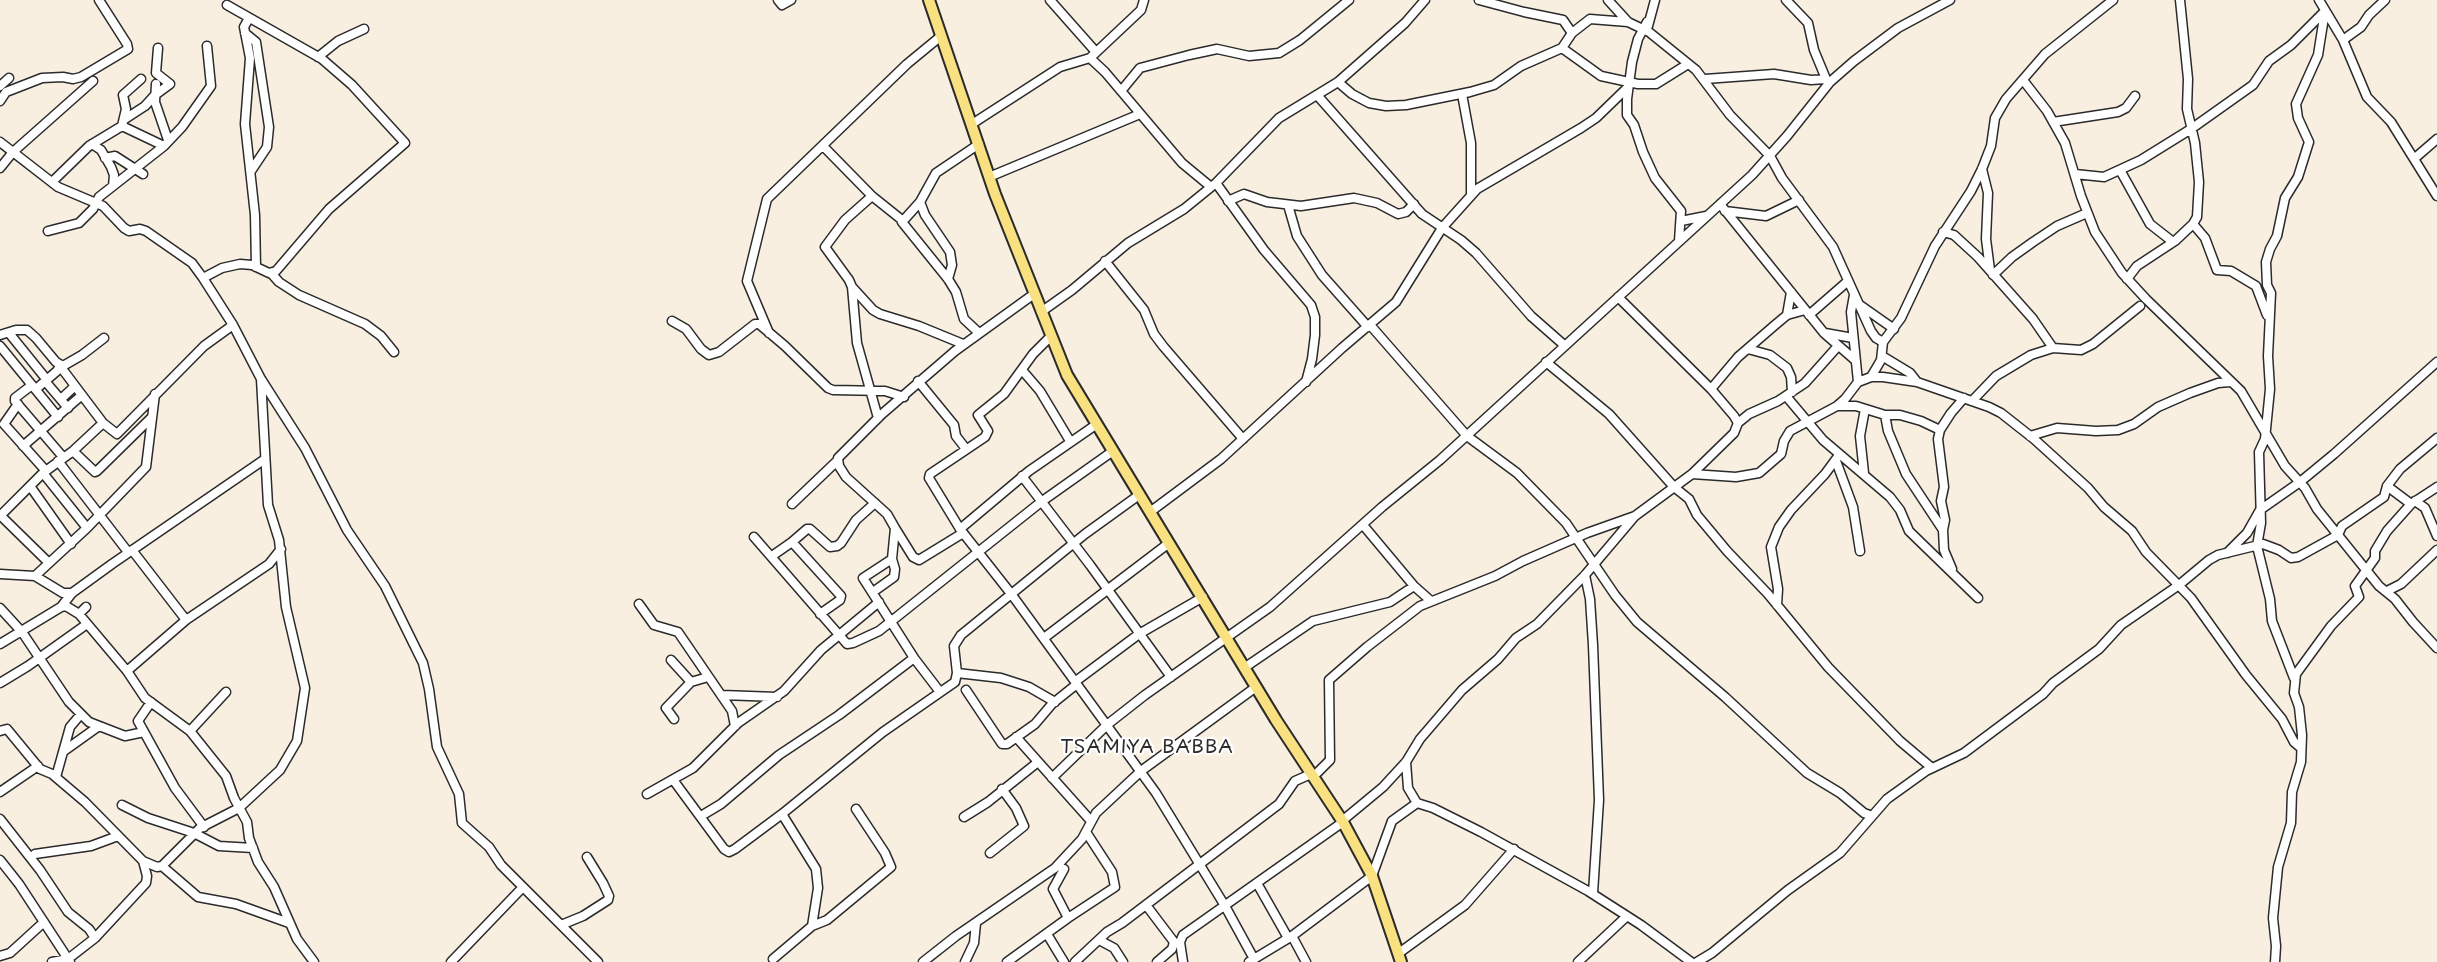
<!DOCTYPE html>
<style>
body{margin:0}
canvas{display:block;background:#f8efe1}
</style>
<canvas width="2437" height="962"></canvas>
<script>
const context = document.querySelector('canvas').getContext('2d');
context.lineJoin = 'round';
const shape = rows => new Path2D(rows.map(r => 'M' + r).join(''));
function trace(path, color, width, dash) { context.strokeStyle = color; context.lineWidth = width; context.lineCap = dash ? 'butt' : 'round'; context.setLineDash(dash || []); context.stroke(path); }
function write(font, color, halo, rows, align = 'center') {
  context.font = font + ' "Playpen Sans",sans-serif'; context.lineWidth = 4.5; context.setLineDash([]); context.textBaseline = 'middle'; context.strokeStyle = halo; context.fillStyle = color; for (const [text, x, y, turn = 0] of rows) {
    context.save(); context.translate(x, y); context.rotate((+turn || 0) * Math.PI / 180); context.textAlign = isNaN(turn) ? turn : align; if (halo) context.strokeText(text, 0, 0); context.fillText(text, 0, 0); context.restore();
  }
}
const minor = shape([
 [778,0,782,5,791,0],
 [1050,0,1096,52],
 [1479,0,1524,12,1563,20,1572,33],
 [1608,0,1628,22,1649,32,1696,70,1730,115,1770,156,1782,178,1833,247,1871,331,1876,338,1883,342],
 [1786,0,1808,23,1814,50,1826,79,1829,82],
 [2319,0,2343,40,2367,97,2391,122,2437,196],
 [249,18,244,27,250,58,245,124,255,215,256,267],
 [1647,22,1638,39,1632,62,1627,99,1627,115,1634,125,1643,152,1655,178,1681,211,1679,241],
 [1648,26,1655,0],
 [245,33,256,42,269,127,267,147,251,171],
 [2343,40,2361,27,2369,15,2385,0],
 [1562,48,1601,76,1638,84,1656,84,1688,64],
 [318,57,338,41,364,29],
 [1090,58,1105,72,1182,163,1211,187],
 [1705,79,1774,74,1811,80,1826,79],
 [2023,80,2047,111,2065,143,2081,196,2095,232,2122,273,2146,299,2241,391,2285,466,2305,488,2317,509,2379,586,2395,599,2413,622,2437,648],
 [1338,82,1352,94,1369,103,1386,106,1406,105,1470,92,1494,85,1521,66,1562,48,1572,33,1590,19,1628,22],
 [156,84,155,102,168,140],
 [0,86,9,78],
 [1121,91,1140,68,1189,55,1217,49,1249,56,1279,53,1300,40,1349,0],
 [1462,94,1471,143,1471,195],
 [1317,95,1422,214,1461,240,1476,253,1531,316,1564,345],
 [0,101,6,92,42,78,63,77,73,79,81,77,128,49,127,44,99,0],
 [125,119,145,106,155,95,170,84,156,73,158,48],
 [2053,122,2118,112,2126,108,2135,96],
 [972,124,1060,67,1090,58,1141,10,1144,0],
 [122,126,164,146],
 [0,142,58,187,103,206,124,228,129,231,140,229,146,231,192,263,203,278,233,325,261,379,305,448,347,530,385,586,423,663,429,689,437,747,459,794,462,823,489,847,501,865,598,962],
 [92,144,101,150,111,167,114,175,113,186],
 [823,146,872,196,902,220],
 [105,158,115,156,143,174],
 [2415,158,2437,139],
 [0,168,13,152,93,81],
 [1982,169,1988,193,1986,239,1990,270],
 [2120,170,2150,224,2173,242],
 [2075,174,2104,177,2141,160,2191,129,2253,85,2269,61,2291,45,2323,13],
 [989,177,1140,114],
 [52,182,89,146,122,126,126,109,123,95,141,79],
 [1216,183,1264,250,1311,305,1315,317,1315,335,1312,359,1306,382],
 [872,196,845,220,825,247,849,280,852,287,857,343,878,418],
 [1228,201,1244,194,1267,202,1301,206,1354,198,1377,203,1398,214,1406,212,1414,204],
 [920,202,925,215,950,252,952,265,948,279],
 [1720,204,1824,333,1855,360],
 [1288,205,1297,236,1322,275,1368,327],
 [1725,211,1766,216,1799,200],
 [1681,221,1706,216],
 [2193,224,2205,238,2217,270,2231,271,2256,286,2267,315],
 [48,231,79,223,93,209,99,197,164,146,182,127,211,86,207,46],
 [1943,232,1954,235,1978,257,2033,319,2053,348],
 [1105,261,1144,310,1154,334,1163,346,1243,439],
 [271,273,279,282,299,295,365,324,381,336,394,352],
 [1993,275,2012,257,2033,242,2057,226,2087,213],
 [203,278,222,268,240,264,252,265,269,273,276,271,329,209,405,143,352,85,322,59,227,5],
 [2127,279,2137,266,2175,241,2193,224,2197,217,2199,182,2195,143,2187,109,2188,79,2180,0],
 [852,287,873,310,880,314,919,326,963,344],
 [1854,295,1851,312,1858,382],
 [1618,297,1711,389,1734,416,1738,423],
 [1857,303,1894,329],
 [1041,312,1072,290,1128,243,1184,209,1216,183,1279,118,1338,82,1405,23,1425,0],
 [1787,315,1791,292],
 [1809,315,1848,281],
 [672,321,686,329,701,349,709,355,719,352,755,324,759,324,785,346,828,388,833,390,885,391,904,397],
 [1371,326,1467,436,1517,473,1566,523,1615,595,1637,622,1725,697,1807,773,1840,793,1864,813,1872,816],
 [978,332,964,319,956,292,948,279,902,222,920,202,936,173,979,144],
 [9,333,47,380],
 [769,333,747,281,767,199,907,64,941,36],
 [1825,333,1853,338],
 [0,335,16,330,27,330,36,338,56,362,63,366,82,355,104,338],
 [1051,336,1033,354,1004,394,978,415,988,431,985,437,930,474,929,478,960,529,1012,595,1156,793,1225,906,1254,959],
 [0,346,58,417],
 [1748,349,1770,355,1787,368,1791,377,1792,392],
 [1882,356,1910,373,1917,382],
 [1546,362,1609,414,1674,487,1689,499,1697,515,1727,551,1768,594,1828,667,1900,741,1932,768],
 [1022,370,1040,391,1070,441],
 [1871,377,1881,360,1883,342,1901,318,1935,246,1971,191,1982,169,1991,146,1995,118,2006,99,2045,54,2113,0],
 [45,381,68,408],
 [918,381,954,425,956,436,966,449],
 [32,385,15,398,15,401,63,457],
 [1711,389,1738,357,1775,325,1787,315,1805,310],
 [1786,396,1823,440,1890,497,1900,510,1909,531,1978,598],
 [61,399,75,386],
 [1972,401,1996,376,2031,355,2053,348,2081,350,2093,344,2140,306],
 [18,404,4,424,46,471],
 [1837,406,1856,406,1885,415,1900,415,1921,421,1940,430],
 [1885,415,1888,431,1906,474,1943,530],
 [103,423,117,434,204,346,233,325],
 [2030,436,2057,428,2096,431,2118,430,2134,424,2158,407,2190,393,2218,383,2230,382],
 [23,446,82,395],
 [73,451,95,472,97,471,152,417],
 [58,461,128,552],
 [1836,461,1853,507,1860,551],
 [43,473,87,528],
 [1864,473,1860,436,1865,409],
 [1692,474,1736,477,1759,473,1781,454,1784,441,1790,431,1837,406,1845,399,1858,382,1871,377,1883,377,1917,382,1989,407,2001,413,2034,439,2088,488,2104,507,2132,531,2146,552,2191,598,2246,675,2282,719,2294,742,2301,748],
 [1022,476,1090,565,1171,677],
 [30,486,71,544],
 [2415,501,2425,508,2437,536],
 [792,504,837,461],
 [2411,504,2387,486,2400,469,2437,438],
 [1150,512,1221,459,1342,348,1396,302,1442,228,1477,189,1581,128,1596,118,1628,87],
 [0,515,49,563],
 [0,516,43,473,73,451,103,423,60,366,57,371,36,389],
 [1363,525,1414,586,1431,601],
 [895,528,913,557,919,560,963,533],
 [960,529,1029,471,1097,424],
 [754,537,847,644,853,643,879,631,1041,502,1113,451],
 [132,550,186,620],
 [2227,553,2247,533,2260,510,2300,482,2334,454,2437,362],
 [772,556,792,542],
 [1952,569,1944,550,1943,530,1945,520,1941,501,1944,487,1938,439,1940,430,1951,413,1964,398],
 [0,574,35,576,63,593,72,593],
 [1585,575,1590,599,1593,645,1599,800,1593,893],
 [35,576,87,528,146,467,155,394],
 [2387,591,2401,584,2437,550],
 [873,592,894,577,895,569,892,559],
 [639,604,654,625,678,632,732,711,735,726],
 [1777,605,1778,589,1771,547,1779,527,1791,510,1825,474,1839,455],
 [61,607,72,593,112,564,265,459],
 [0,608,22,632,69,702,89,722,125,736,144,732],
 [79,614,86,607],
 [820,614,840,600,841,596,792,542,807,529,810,529,830,547,837,546,841,543,856,520,875,503],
 [1044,638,1169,543],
 [0,644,61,607,66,606,79,614,127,671,145,698,190,731,226,776,234,798,247,822,249,838,258,862,274,887,297,939,314,962],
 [914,658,940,692],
 [671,660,691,682],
 [1244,668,1313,621,1390,602,1414,586],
 [127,671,186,620,269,564,281,549],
 [957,673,1001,678,1029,687,1055,702],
 [2294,678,2272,621,2270,599,2257,546,2261,523,2259,452,2265,439,2270,389,2268,356,2271,293,2267,285,2266,262,2270,249,2277,236,2285,198,2298,177,2309,142,2298,118,2296,104,2318,55,2325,11],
 [1076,681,1139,634,1203,597],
 [0,683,28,666,87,624],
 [966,690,1002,744,1007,744,1035,724,1052,704,1077,684],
 [722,695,777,697],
 [151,702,138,721,175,788,204,827],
 [674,719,666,708,691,682,708,677],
 [0,731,7,729,40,769,52,774,85,802,143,861,157,867,162,866,200,828,239,808,280,770,297,741,305,688,286,607,279,540,268,505,261,379],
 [190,731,226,692],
 [1016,737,1091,821],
 [64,751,99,726],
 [1406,762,1408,788,1417,803],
 [56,777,70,727,81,714],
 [1313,777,1330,760,1329,680,1367,647,1420,606,1495,576,1523,561,1587,533,1635,516],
 [1052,778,1108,724,1145,695,1270,607,1382,507,1440,460,1752,175,1787,136,1830,82,1854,61,1898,28,1950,0],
 [674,781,724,849,729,852,735,849,782,814,816,869,818,888,812,926,773,959],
 [0,792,38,766],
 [647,794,693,768,738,723,784,691,821,650,879,602],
 [122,805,148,818,194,833,219,846,253,848],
 [782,814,883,732,955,682,957,673,954,646,961,635,1085,534,1139,495],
 [701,816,721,804,779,755,839,715,914,658,863,578,892,559,895,528,887,514,846,477,839,466,838,458,882,414,955,351,1034,294],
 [964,817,988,802,1038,762],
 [0,819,40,870,68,912,89,929,95,938],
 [1342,821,1383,787,1406,762,1420,739,1462,690,1498,659,1516,638,1537,624,1585,575,1635,516,1692,474,1734,433,1738,423,1749,414,1778,401,1805,383,1838,346],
 [990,853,1024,826,1016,808,1002,789],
 [35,854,91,846,118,836],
 [0,860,19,884,70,962],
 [162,866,198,897,236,904,289,923],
 [1258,885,1288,938],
 [1146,905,1174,942,1172,949,1157,962],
 [1068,918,1115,887,1112,872,1086,832],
 [561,925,583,916,608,900,609,896,603,883,587,857],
 [812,926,827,920,891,867,885,853,856,809],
 [1047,934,1064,962],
 [1292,936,1306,962],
 [1099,940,1114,948,1123,962],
 [1399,953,1465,905,1514,849],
 [0,956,10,953,44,922],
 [52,962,68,959,95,938,146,883,147,876,143,861],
 [451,962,523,887],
 [923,962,956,936,1055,868,1082,839,1096,813,1141,771,1256,687],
 [965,962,974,943,976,923],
 [1007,962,1068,918,1053,889,1064,869],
 [1075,962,1107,932,1122,923,1279,804,1295,781,1311,774],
 [1183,962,1180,942,1183,935,1343,822],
 [1249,962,1292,936,1372,876,1392,821,1417,803,1433,808,1481,832,1588,891,1641,925,1691,962],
 [1578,962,1627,916],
 [1697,962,1712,953,1788,890,1840,853,1887,799,1926,771,1964,753,2043,694,2053,683,2099,649,2121,625,2179,585,2209,560,2218,555,2263,544,2279,550,2291,558,2298,557,2338,535,2342,526,2384,497,2387,486],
 [2275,962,2276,946,2273,918,2278,867,2291,823,2292,792,2301,762,2302,735,2299,707,2294,693,2296,674,2331,626,2359,597,2355,586,2375,558,2375,551,2387,531,2411,504,2437,487]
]);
const major = shape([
 [929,0,995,194,1067,375,1276,720,1343,822,1372,876,1401,962]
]);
trace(minor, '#2b2b2b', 11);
trace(major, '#2b2b2b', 14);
trace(minor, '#fff', 8);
trace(major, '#f9e181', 10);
context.letterSpacing = '1px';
write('19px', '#2b2b2b', '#fff', [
 ["TSAMIYA BABBA",1147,748]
]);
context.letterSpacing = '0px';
</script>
